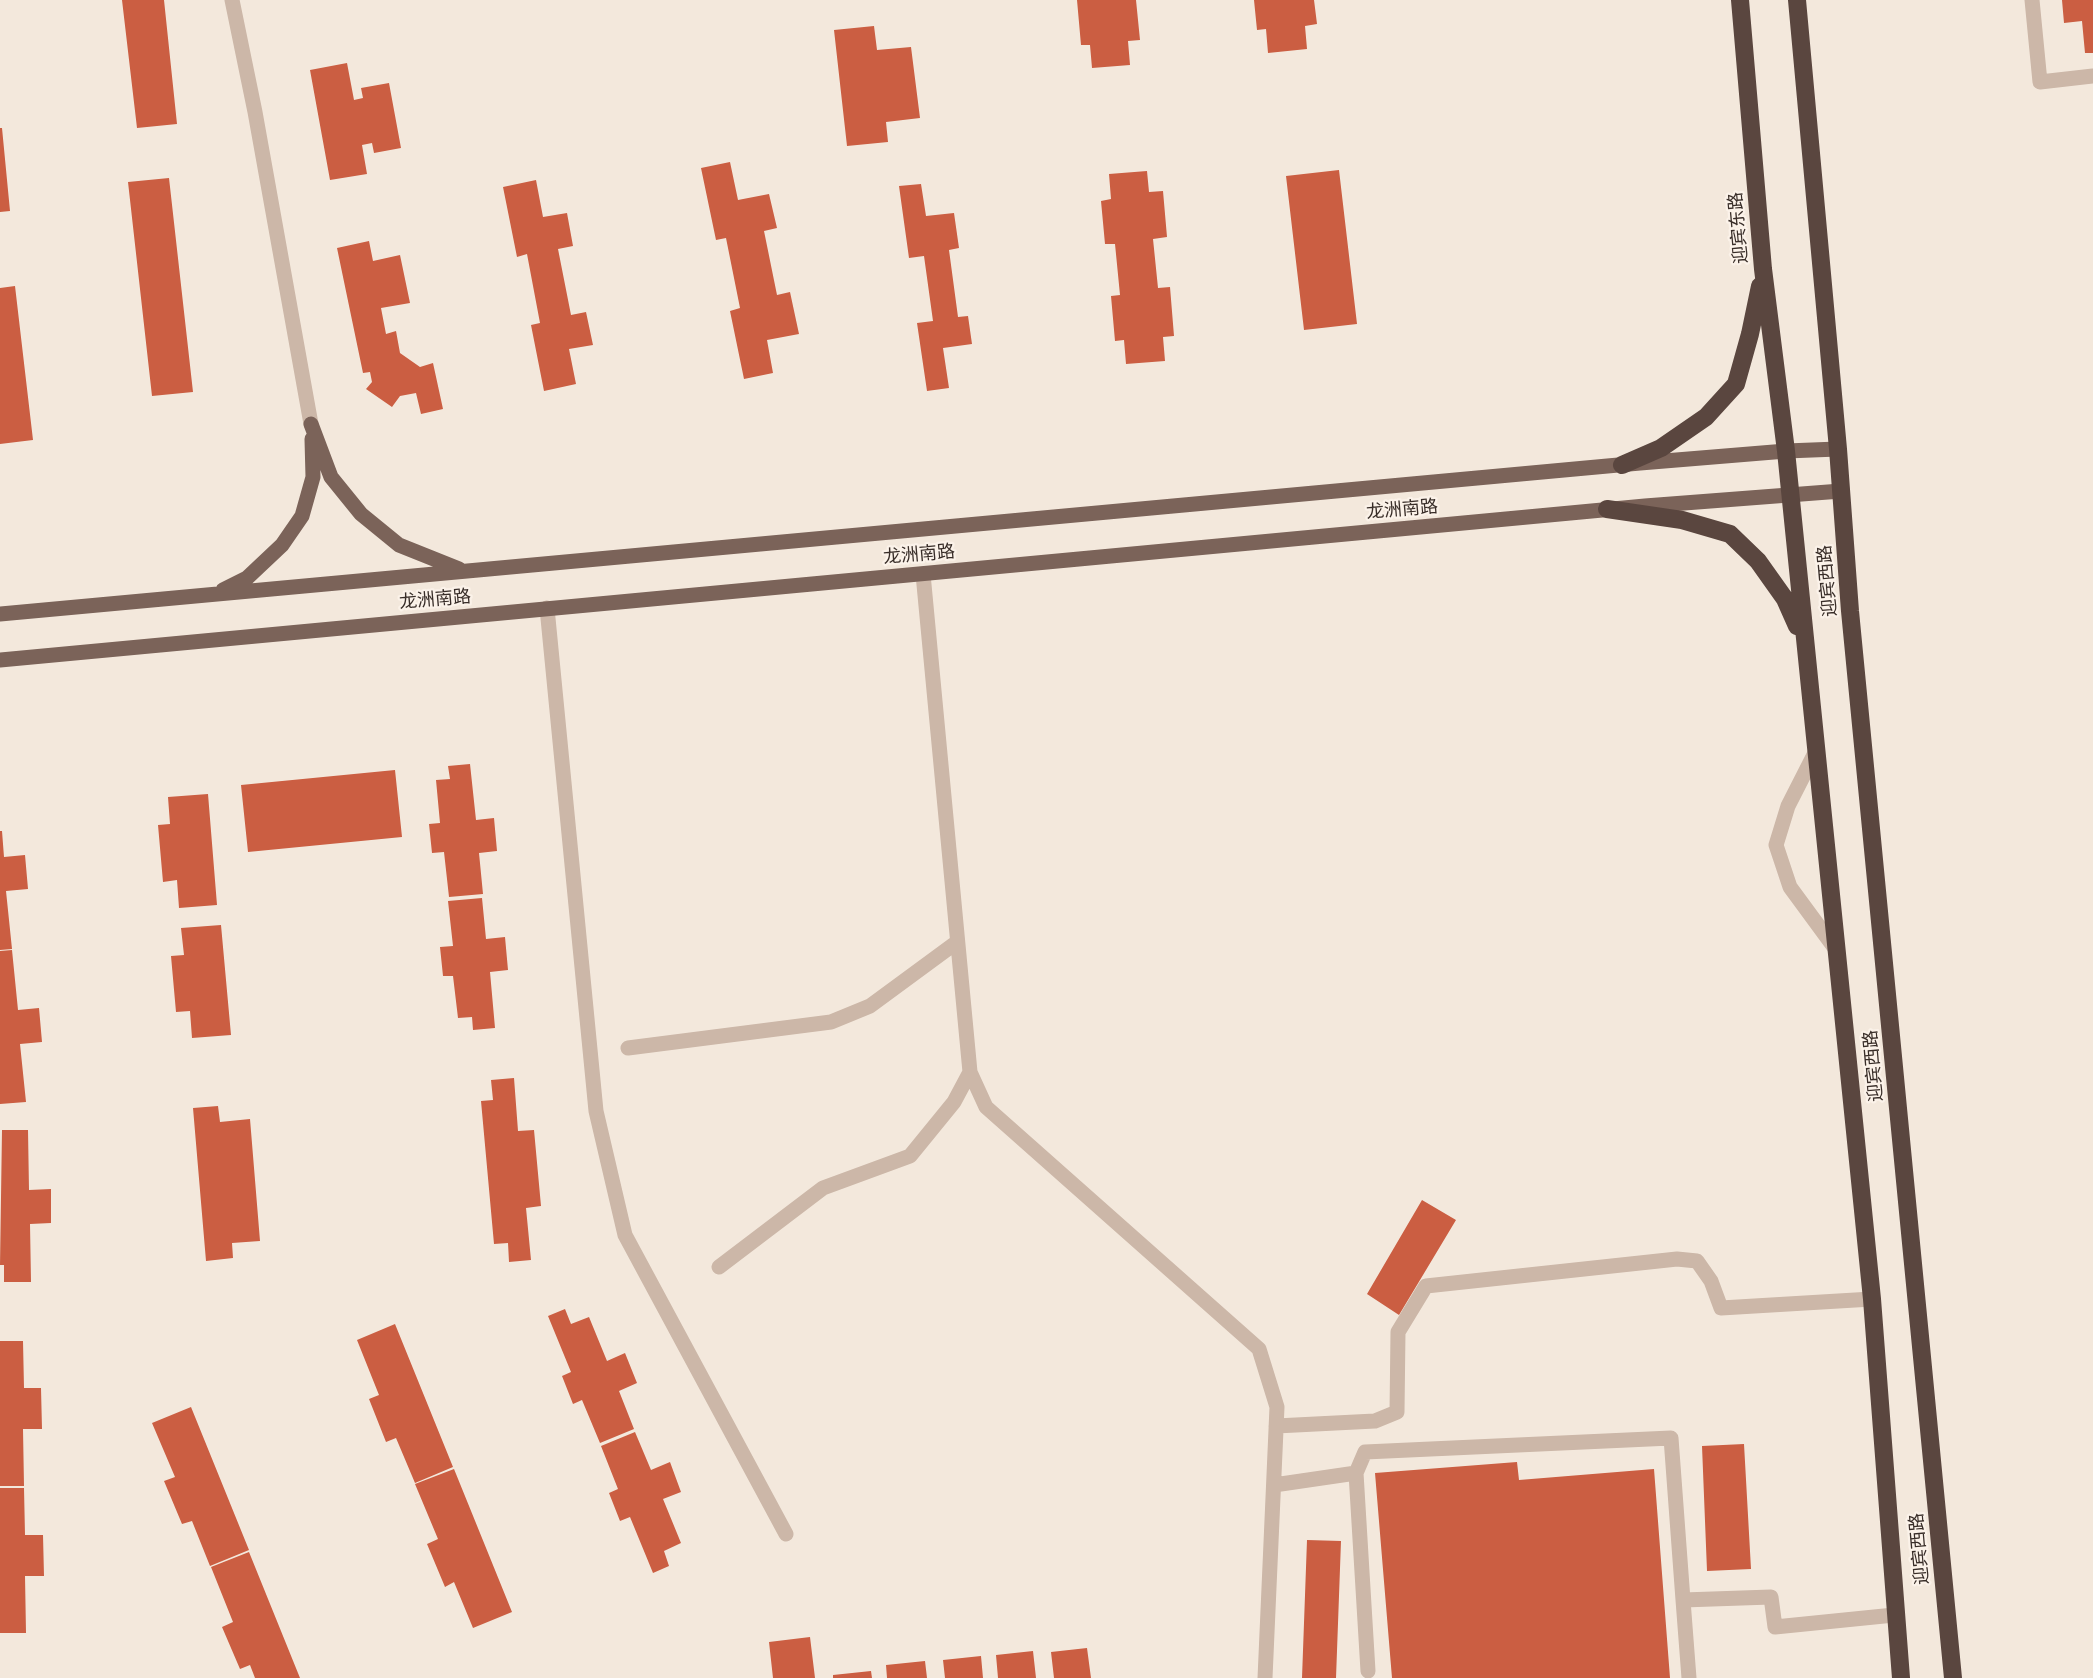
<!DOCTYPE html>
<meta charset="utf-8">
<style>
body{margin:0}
canvas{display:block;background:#f3e8dc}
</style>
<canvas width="2093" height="1678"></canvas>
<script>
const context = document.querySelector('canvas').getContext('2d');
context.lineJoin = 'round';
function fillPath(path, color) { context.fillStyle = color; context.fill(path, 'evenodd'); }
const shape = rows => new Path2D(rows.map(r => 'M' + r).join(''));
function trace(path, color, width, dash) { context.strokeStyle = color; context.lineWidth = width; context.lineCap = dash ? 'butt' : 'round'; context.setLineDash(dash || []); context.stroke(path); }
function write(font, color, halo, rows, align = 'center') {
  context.font = font + ' Commissioner,"Noto Sans SC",sans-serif'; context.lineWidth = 4.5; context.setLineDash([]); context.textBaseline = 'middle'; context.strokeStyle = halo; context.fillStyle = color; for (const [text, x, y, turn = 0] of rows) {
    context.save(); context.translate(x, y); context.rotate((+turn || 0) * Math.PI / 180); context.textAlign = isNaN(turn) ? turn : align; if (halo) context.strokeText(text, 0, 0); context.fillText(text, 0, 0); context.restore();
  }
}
fillPath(shape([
 [122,0,164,0,177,124,137,128],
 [1077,0,1136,0,1140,40,1128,41,1130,65,1092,68,1090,45,1081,45],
 [1254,0,1314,0,1317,24,1305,26,1307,49,1268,53,1266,29,1257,30],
 [2062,0,2093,0,2093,53,2085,53,2082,21,2064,23],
 [874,26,877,50,911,47,920,118,886,122,888,142,847,146,834,30],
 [347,63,354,100,363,98,361,88,389,83,401,148,374,153,372,143,362,145,367,174,330,180,310,70],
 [0,128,2,128,10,211,0,212],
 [730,162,738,200,769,194,777,228,764,231,777,295,790,292,799,334,767,340,773,373,744,379,730,311,740,308,726,238,716,240,701,168],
 [1339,170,1357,324,1304,330,1286,176],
 [1147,171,1149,192,1163,191,1167,237,1153,239,1158,288,1170,287,1174,336,1163,337,1165,361,1126,364,1124,340,1115,341,1111,296,1120,295,1115,244,1105,244,1101,201,1111,199,1109,174],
 [169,178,193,392,152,396,128,182],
 [536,180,543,217,567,213,573,246,558,249,571,315,586,312,593,345,569,349,576,384,544,391,531,325,540,323,527,254,517,257,503,187],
 [921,184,926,216,954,213,959,248,949,250,958,317,968,316,972,344,943,348,949,388,927,391,917,323,933,321,924,256,909,258,899,186],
 [369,241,373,261,400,255,410,303,381,308,386,334,396,331,400,353,420,367,433,363,443,409,421,414,416,393,400,396,392,407,366,389,372,382,370,372,363,373,337,248],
 [15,286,33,440,0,444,0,288],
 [470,764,476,820,494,818,497,851,479,853,483,894,449,897,444,852,432,853,429,824,440,823,436,780,450,779,448,766],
 [395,770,402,837,248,852,241,785],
 [208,794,217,905,179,908,177,880,163,882,158,825,170,824,168,797],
 [0,831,2,831,4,857,25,855,28,889,6,891,12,949,0,950],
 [482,898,486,939,505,937,508,970,490,972,495,1028,473,1030,472,1017,458,1018,453,976,443,976,440,947,453,946,448,901],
 [221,925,231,1035,192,1038,190,1011,176,1012,171,956,184,955,181,928],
 [12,950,18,1010,39,1008,42,1042,20,1044,26,1102,0,1104,0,951],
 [514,1078,518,1131,534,1130,541,1206,526,1208,531,1260,509,1262,508,1243,494,1244,481,1101,493,1100,491,1080],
 [218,1106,220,1122,250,1119,260,1241,232,1243,233,1258,206,1261,193,1108],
 [2,1130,28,1130,29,1190,51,1189,51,1223,30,1224,31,1282,4,1282,4,1265,0,1265],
 [1422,1200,1456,1220,1399,1315,1367,1294],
 [565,1309,571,1324,589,1317,607,1361,625,1353,637,1383,619,1391,634,1429,600,1443,582,1400,573,1404,562,1376,571,1372,548,1316],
 [395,1324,453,1467,415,1483,396,1438,386,1442,369,1399,379,1395,357,1340],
 [0,1341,23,1341,24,1388,41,1388,42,1429,23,1429,24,1486,0,1486],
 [191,1407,249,1550,210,1566,192,1521,182,1524,164,1481,175,1477,152,1423],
 [635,1432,651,1470,670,1462,681,1492,663,1499,681,1543,664,1551,669,1566,653,1573,630,1517,620,1521,609,1493,618,1489,601,1446],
 [1744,1444,1751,1569,1707,1571,1702,1446],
 [1517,1462,1519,1480,1654,1469,1670,1678,1392,1678,1375,1473],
 [454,1469,512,1612,473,1628,454,1582,445,1587,427,1544,438,1539,415,1484],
 [0,1488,24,1488,25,1535,43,1535,44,1576,25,1576,26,1633,0,1633],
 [1307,1540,1341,1541,1336,1678,1302,1678],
 [249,1552,300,1678,255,1678,250,1665,240,1669,222,1627,233,1622,211,1567],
 [810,1637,815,1678,773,1678,769,1642],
 [1087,1648,1091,1678,1054,1678,1051,1652],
 [1033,1651,1036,1678,998,1678,996,1655],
 [981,1656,983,1678,945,1678,943,1660],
 [925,1661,927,1678,887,1678,886,1665],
 [871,1671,872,1678,833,1678,833,1675]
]), '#cb5e42');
trace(shape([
 [232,0,255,112,311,424],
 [2032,0,2040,82,2093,76],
 [923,574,970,1072,986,1107,1259,1349,1277,1407,1265,1678],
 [547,608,596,1111,625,1235,786,1534],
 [1816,751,1788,806,1776,845,1790,887,1837,951],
 [628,1048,831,1022,870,1006,957,942],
 [719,1267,823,1188,910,1156,954,1102,970,1072],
 [1276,1426,1375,1421,1397,1412,1398,1332,1426,1286,1677,1259,1697,1261,1711,1281,1721,1308,1872,1299],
 [1274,1485,1356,1473],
 [1683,1600,1689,1678],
 [1368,1671,1356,1473,1365,1452,1671,1438,1683,1600,1771,1597,1775,1627,1894,1615]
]), '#ccb7a8', 15);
trace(shape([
 [311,424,331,477,361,514,399,545,459,569],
 [223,590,247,578,282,545,302,516,313,477,312,439],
 [0,614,1640,463,1786,451,1838,449],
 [0,660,1645,506,1841,491]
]), '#7b6359', 15);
trace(shape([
 [1740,0,1763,269,1786,451,1872,1299,1901,1678],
 [1797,0,1838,449,1850,611,1953,1678],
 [1622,465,1661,448,1706,417,1736,384,1750,334,1760,286],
 [1607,509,1682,520,1730,534,1758,561,1785,599,1797,626]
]), '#5a463f', 18);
write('18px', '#382d28', '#fbf2e9', [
 ["迎宾东路",1738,228,-95],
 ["龙洲南路",1402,509,-5],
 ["龙洲南路",919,554,-5],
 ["迎宾西路",1827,581,-95],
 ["龙洲南路",435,599,-5],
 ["迎宾西路",1873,1066,-95],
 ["迎宾西路",1919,1549,-95]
]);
</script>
